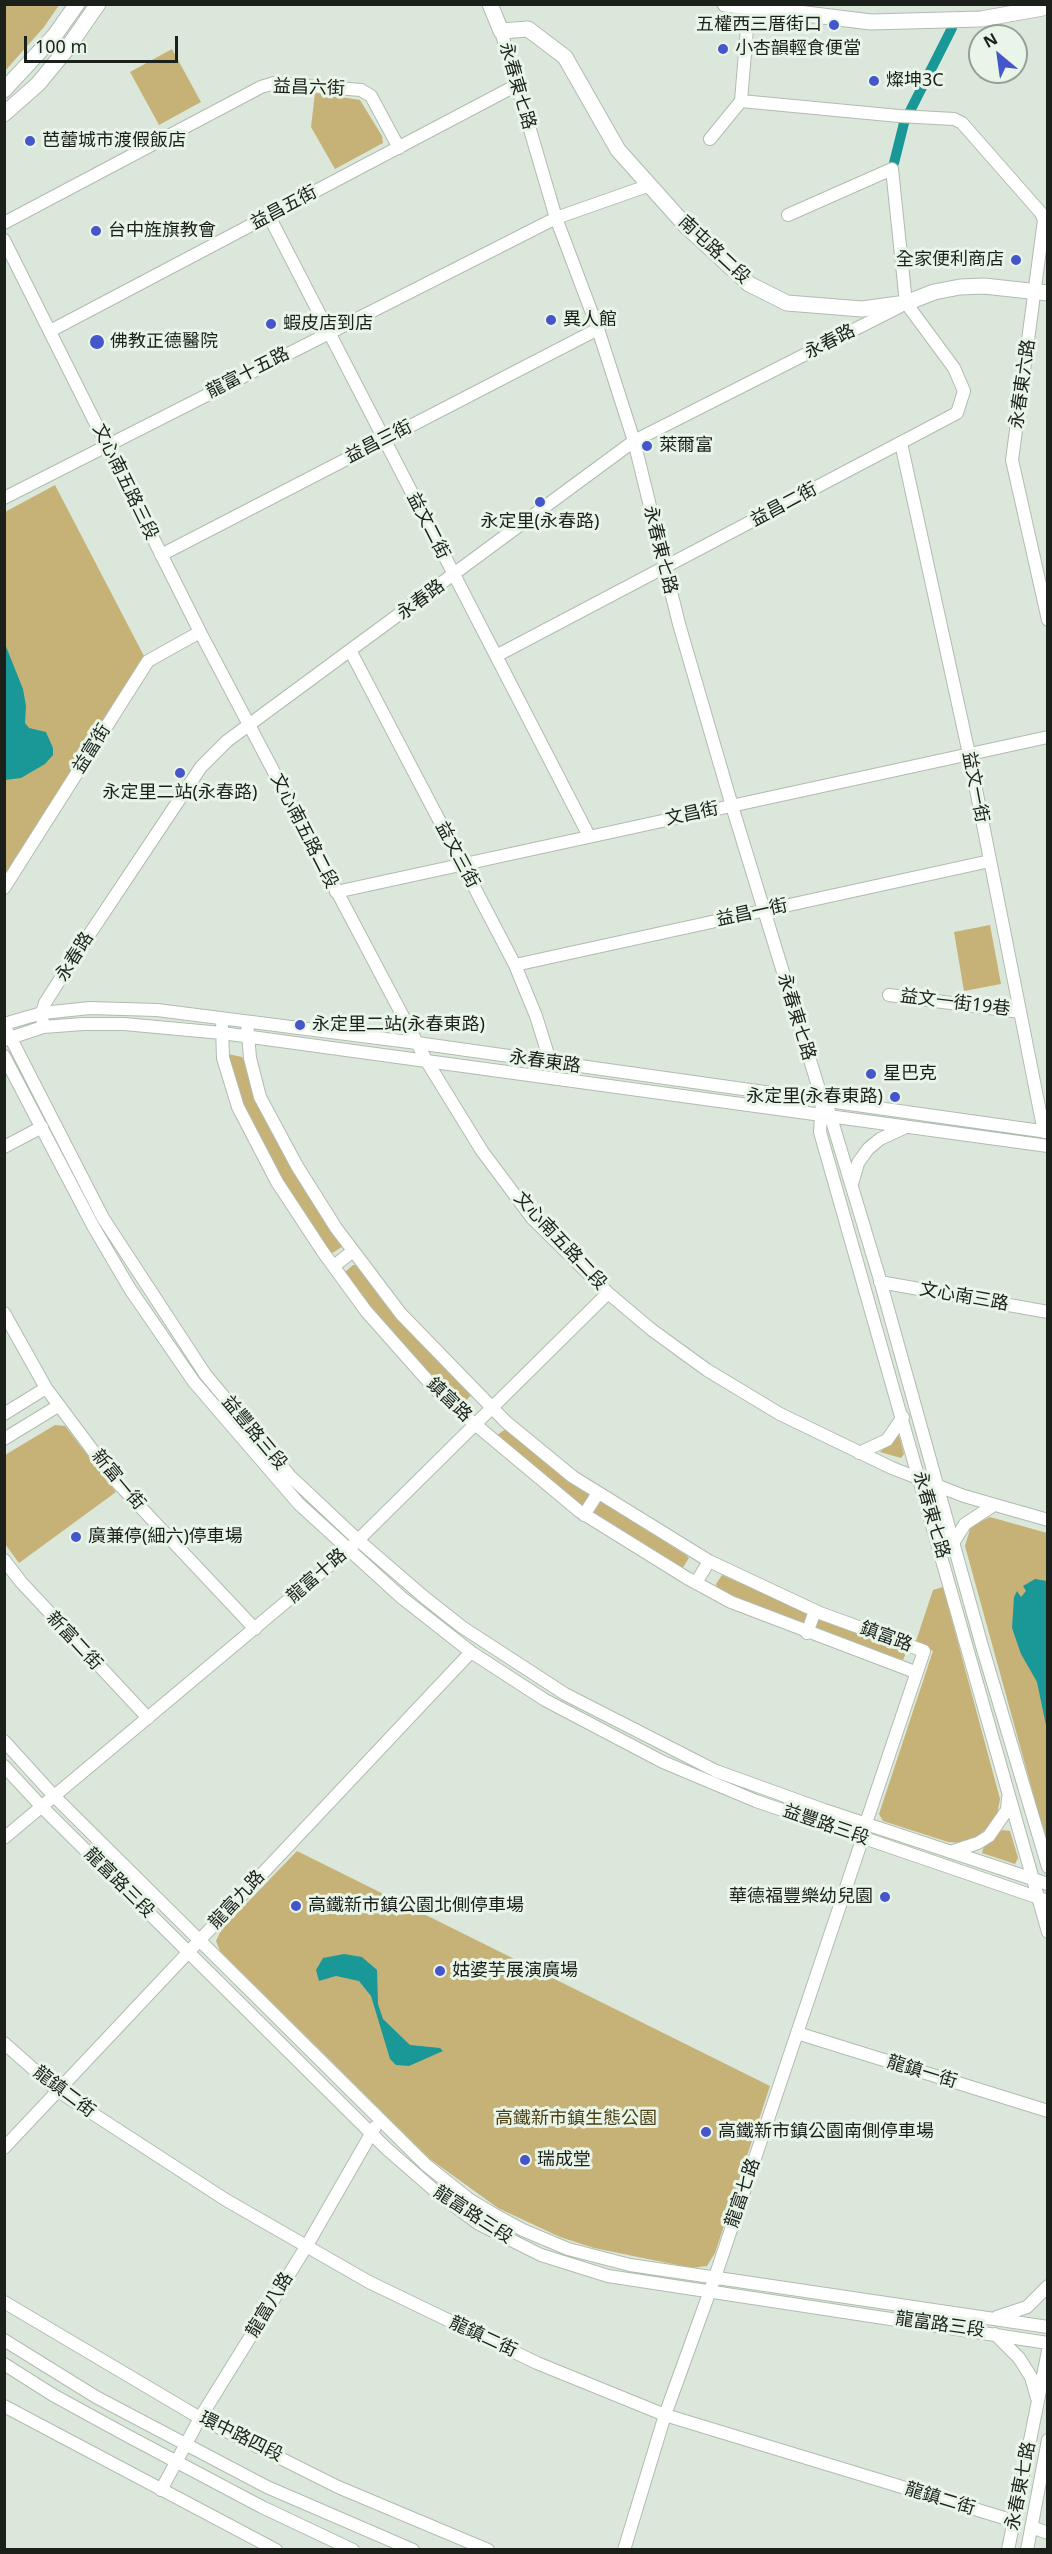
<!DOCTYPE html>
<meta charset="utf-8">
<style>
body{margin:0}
#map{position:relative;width:1052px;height:2554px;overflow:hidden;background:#dbe7da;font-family:"Noto Sans",sans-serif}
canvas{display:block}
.frame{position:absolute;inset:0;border:6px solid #1c201b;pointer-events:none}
.north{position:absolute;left:968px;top:24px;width:60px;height:60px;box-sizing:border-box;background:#e8f5e8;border:2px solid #96a096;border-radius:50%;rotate:331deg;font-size:16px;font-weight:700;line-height:24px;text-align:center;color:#1c201b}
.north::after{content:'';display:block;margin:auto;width:21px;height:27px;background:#4556cb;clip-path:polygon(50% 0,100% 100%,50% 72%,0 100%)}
.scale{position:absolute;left:24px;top:36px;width:154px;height:27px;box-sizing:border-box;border:3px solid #1c201b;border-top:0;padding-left:8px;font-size:18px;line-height:21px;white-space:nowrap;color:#1c201b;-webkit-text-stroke:4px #e8f5e8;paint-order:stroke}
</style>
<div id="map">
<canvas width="1052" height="2554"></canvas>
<div class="frame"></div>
<div class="north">N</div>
<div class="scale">100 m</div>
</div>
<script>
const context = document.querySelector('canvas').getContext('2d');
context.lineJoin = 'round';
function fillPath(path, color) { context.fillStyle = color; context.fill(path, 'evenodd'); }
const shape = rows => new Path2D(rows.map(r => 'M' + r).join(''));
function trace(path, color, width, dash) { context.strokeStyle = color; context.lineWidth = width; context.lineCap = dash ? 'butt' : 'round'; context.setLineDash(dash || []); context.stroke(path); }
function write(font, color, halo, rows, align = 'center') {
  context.font = font + ' "Noto Sans","Noto Sans TC",sans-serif'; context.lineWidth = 6; context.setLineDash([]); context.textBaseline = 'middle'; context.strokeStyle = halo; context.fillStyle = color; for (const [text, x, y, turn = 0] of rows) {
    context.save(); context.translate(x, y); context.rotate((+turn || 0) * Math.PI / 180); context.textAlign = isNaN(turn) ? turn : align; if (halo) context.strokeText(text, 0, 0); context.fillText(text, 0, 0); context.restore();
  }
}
fillPath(shape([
 [5,4,59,5,44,27,5,71],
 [172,49,201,102,159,125,130,72],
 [315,93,360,100,382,136,383,143,335,169,311,127],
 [55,485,144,656,5,877,5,512],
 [990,925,1001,984,964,991,954,932],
 [228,1054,242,1057,343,1246,334,1252,331,1253,318,1236,281,1178,244,1108],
 [353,1265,356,1265,423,1346,471,1395,462,1406,416,1360,374,1313,344,1273],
 [55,1425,65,1426,116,1492,19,1563,5,1544,5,1455],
 [507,1428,590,1493,591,1497,585,1506,582,1507,496,1436],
 [899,1435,904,1454,901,1458,880,1452],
 [601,1501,686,1555,689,1558,682,1569,592,1512],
 [990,1517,1047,1533,1047,1844,965,1546,971,1526],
 [722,1575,807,1612,805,1626,799,1626,717,1588,716,1584],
 [943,1587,1000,1799,997,1815,989,1826,974,1839,962,1843,948,1842,883,1821,879,1814,933,1651,916,1641,933,1590],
 [817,1618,907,1650,903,1660,813,1631],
 [1002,1830,1010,1831,1018,1858,1015,1864,982,1853,984,1846],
 [297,1851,770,2086,715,2253,707,2266,692,2268,594,2248,560,2237,498,2208,430,2159,220,1951,216,1941,221,1930]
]), '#c6b277');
fillPath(shape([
 [5,644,23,689,26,706,25,723,29,728,46,732,53,748,53,755,45,764,21,778,5,780],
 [1035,1579,1047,1581,1047,1730,1037,1682,1021,1654,1012,1628,1014,1597,1017,1591,1021,1597,1026,1591,1023,1586],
 [344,1954,362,1957,377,1970,378,2004,383,2019,410,2045,440,2048,443,2051,409,2066,396,2065,390,2059,371,1996,359,1981,336,1976,319,1981,316,1970,323,1958]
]), '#1a9898');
trace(shape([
 [894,163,904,123,952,28]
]), '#1a9898', 10);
const minor = shape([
 [501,31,556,218,598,329,634,441,679,624,732,806,822,1099,820,1132,1048,1932],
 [741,101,899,116,954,119,962,123,1041,213,1044,220,1012,460,1048,620],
 [741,101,749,4],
 [710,139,741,101],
 [788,215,892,169,906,303],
 [269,216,589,836],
 [4,223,261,87,274,83,361,90,371,96,399,148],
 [4,240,200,632,426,1060,482,1151,532,1218,608,1293,652,1330,707,1370,780,1414,892,1468,964,1496,1048,1520],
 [52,330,515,86],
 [901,443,969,754,1044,1132],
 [4,498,556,218,650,185],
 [161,555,598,329],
 [351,652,515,965,536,1016,551,1064],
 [496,656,957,413,964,391,954,368,906,303],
 [4,888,148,661,200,632],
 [336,892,1048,737],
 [515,965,990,861],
 [889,995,1020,1012],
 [247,1022,250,1058,260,1097,297,1166,336,1228,401,1314,506,1422,573,1477,709,1561,820,1613,924,1651,866,1823],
 [4,1024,42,1013,90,1008,157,1010,417,1043,1048,1132],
 [4,1025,103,1218,205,1374,290,1476,358,1540,424,1597,462,1627,565,1694,716,1771,824,1810,1048,1884],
 [222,1026,223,1058,238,1107,277,1182,323,1252,366,1311,436,1390,464,1415,579,1511,687,1578,731,1602,915,1672],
 [43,1027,42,1013,45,1003,73,959,201,767,227,741,634,441,899,307],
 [4,1040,43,1027,83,1024,124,1024,222,1033,1048,1146],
 [4,1056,93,1226,130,1289,194,1382,299,1504,401,1597,471,1652,545,1700,663,1762,756,1801,1045,1900],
 [829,1111,878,1273,982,1646,1048,1867],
 [4,1147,42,1127],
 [852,1184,858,1163,868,1149,880,1139,904,1128],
 [334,1266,353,1251],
 [880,1282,1048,1312],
 [4,1313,46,1388,114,1479,255,1629],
 [4,1414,46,1388],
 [4,1439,58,1406],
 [859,1453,887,1440,903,1417],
 [584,1515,598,1493],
 [953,1543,965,1524,994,1505],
 [4,1560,21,1582,148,1718],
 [696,1583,709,1561],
 [807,1633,815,1611],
 [4,1741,54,1796,426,2165,470,2200,495,2215,523,2230,568,2249,630,2265,1048,2327],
 [4,1766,42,1807,387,2149,442,2197,479,2224,541,2255,608,2276,1048,2343],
 [4,1838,348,1550,608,1293],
 [950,1852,978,1843,989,1836,1007,1810,1008,1798],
 [797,2033,1048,2111],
 [4,2043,58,2091,226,2200,369,2282,537,2363,665,2415,1014,2521],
 [4,2148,471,1652],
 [4,2302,200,2418,338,2487,488,2550],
 [997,2317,1027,2307,1048,2286],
 [995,2334,1019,2358,1031,2377,1037,2398],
 [4,2340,96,2397,267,2487,413,2550],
 [4,2364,53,2395,126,2435,262,2507,353,2550],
 [4,2406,276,2550],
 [161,2490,200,2418,306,2247,375,2127],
 [1031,2527,1048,2533],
 [624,2550,665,2415,715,2277,863,1837],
 [1008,2550,1048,2351],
 [1027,2550,1048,2440]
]);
const major = shape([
 [490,4,501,31,528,29,565,57,618,150,686,226,749,284,787,303,862,309,906,303,934,292,960,287,984,286,1048,293],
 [725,4,871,22,981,19,1048,7],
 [4,90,55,35,77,4],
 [4,114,38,84,66,50,98,4]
]);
trace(minor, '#b1bcb0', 14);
trace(major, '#b1bcb0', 17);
trace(minor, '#fff', 12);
trace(major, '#fff', 15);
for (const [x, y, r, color] of [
 [834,25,6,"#4556cb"],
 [723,49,6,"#4556cb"],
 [874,81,6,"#4556cb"],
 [30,141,6,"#4556cb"],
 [96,231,6,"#4556cb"],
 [1016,260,6,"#4556cb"],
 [551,320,6,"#4556cb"],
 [271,324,6,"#4556cb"],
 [97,342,8,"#4556cb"],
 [647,446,6,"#4556cb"],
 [540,502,6,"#4556cb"],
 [180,773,6,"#4556cb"],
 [300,1025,6,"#4556cb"],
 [871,1074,6,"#4556cb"],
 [895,1097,6,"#4556cb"],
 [76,1537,6,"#4556cb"],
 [885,1897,6,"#4556cb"],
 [296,1906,6,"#4556cb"],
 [440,1971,6,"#4556cb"],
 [706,2132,6,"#4556cb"],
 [525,2160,6,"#4556cb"]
]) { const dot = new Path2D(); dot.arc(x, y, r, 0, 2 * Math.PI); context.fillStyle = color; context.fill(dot); trace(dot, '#e8f5e8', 2); }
write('18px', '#1c201b', '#e8f5e8', [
 ["五權西三厝街口",822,25,"right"],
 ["小杏韻輕食便當",735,49],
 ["燦坤3C",886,81],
 ["芭蕾城市渡假飯店",42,141],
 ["台中旌旗教會",108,231],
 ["全家便利商店",1004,260,"right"],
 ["異人館",563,320],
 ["蝦皮店到店",283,324],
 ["佛教正德醫院",110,342],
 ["萊爾富",659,446],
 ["永定里(永春路)",540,522,"center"],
 ["永定里二站(永春路)",180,793,"center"],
 ["永定里二站(永春東路)",312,1025],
 ["星巴克",883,1074],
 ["永定里(永春東路)",883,1097,"right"],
 ["廣兼停(細六)停車場",88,1537],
 ["華德福豐樂幼兒園",873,1897,"right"],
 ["高鐵新市鎮公園北側停車場",308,1906],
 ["姑婆芋展演廣場",452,1971],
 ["高鐵新市鎮公園南側停車場",718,2132],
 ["瑞成堂",537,2160]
], 'left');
write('18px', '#1c201b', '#e8f5e8', [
 ["永春東七路",517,86,74],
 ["益昌六街",309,88,2],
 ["益昌五街",284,208,-28],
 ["南屯路二段",714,250,43],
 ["永春路",830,342,-27],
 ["龍富十五路",248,373,-27],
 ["永春東六路",1023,384,-82],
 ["益昌三街",379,442,-27],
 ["文心南五路三段",125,482,64],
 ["益昌二街",784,505,-28],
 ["益文二街",428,526,63],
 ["永春東七路",660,550,76],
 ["永春路",421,600,-37],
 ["益富街",92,749,-58],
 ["益文一街",975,787,79],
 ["文昌街",692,814,-12],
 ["文心南五路二段",304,831,63],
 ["益文三街",457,855,62],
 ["益昌一街",752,913,-12],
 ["永春路",75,957,-58],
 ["益文一街19巷",955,1003,7],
 ["永春東七路",796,1017,73],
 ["永春東路",545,1062,8],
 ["文心南五路二段",560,1241,47],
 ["文心南三路",964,1297,10],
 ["鎮富路",449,1400,44],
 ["益豐路三段",254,1433,50],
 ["新富一街",118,1480,50],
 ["永春東七路",931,1515,74],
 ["龍富十路",317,1576,-41],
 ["鎮富路",886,1637,20],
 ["新富二街",74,1641,47],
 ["益豐路三段",826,1825,19],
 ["龍富路三段",119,1883,45],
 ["龍富九路",237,1900,-47],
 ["龍鎮一街",922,2072,17],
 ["龍鎮二街",64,2092,37],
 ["龍富七路",743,2193,-71],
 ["龍富路三段",473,2215,33],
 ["龍富八路",270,2305,-59],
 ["龍富路三段",940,2325,8],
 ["龍鎮二街",483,2337,25],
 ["環中路四段",241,2437,26],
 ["永春東七路",1021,2486,-79],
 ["龍鎮二街",940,2499,17]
]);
write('18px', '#4d4015', '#e8f5e8', [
 ["高鐵新市鎮生態公園",576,2119]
]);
</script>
